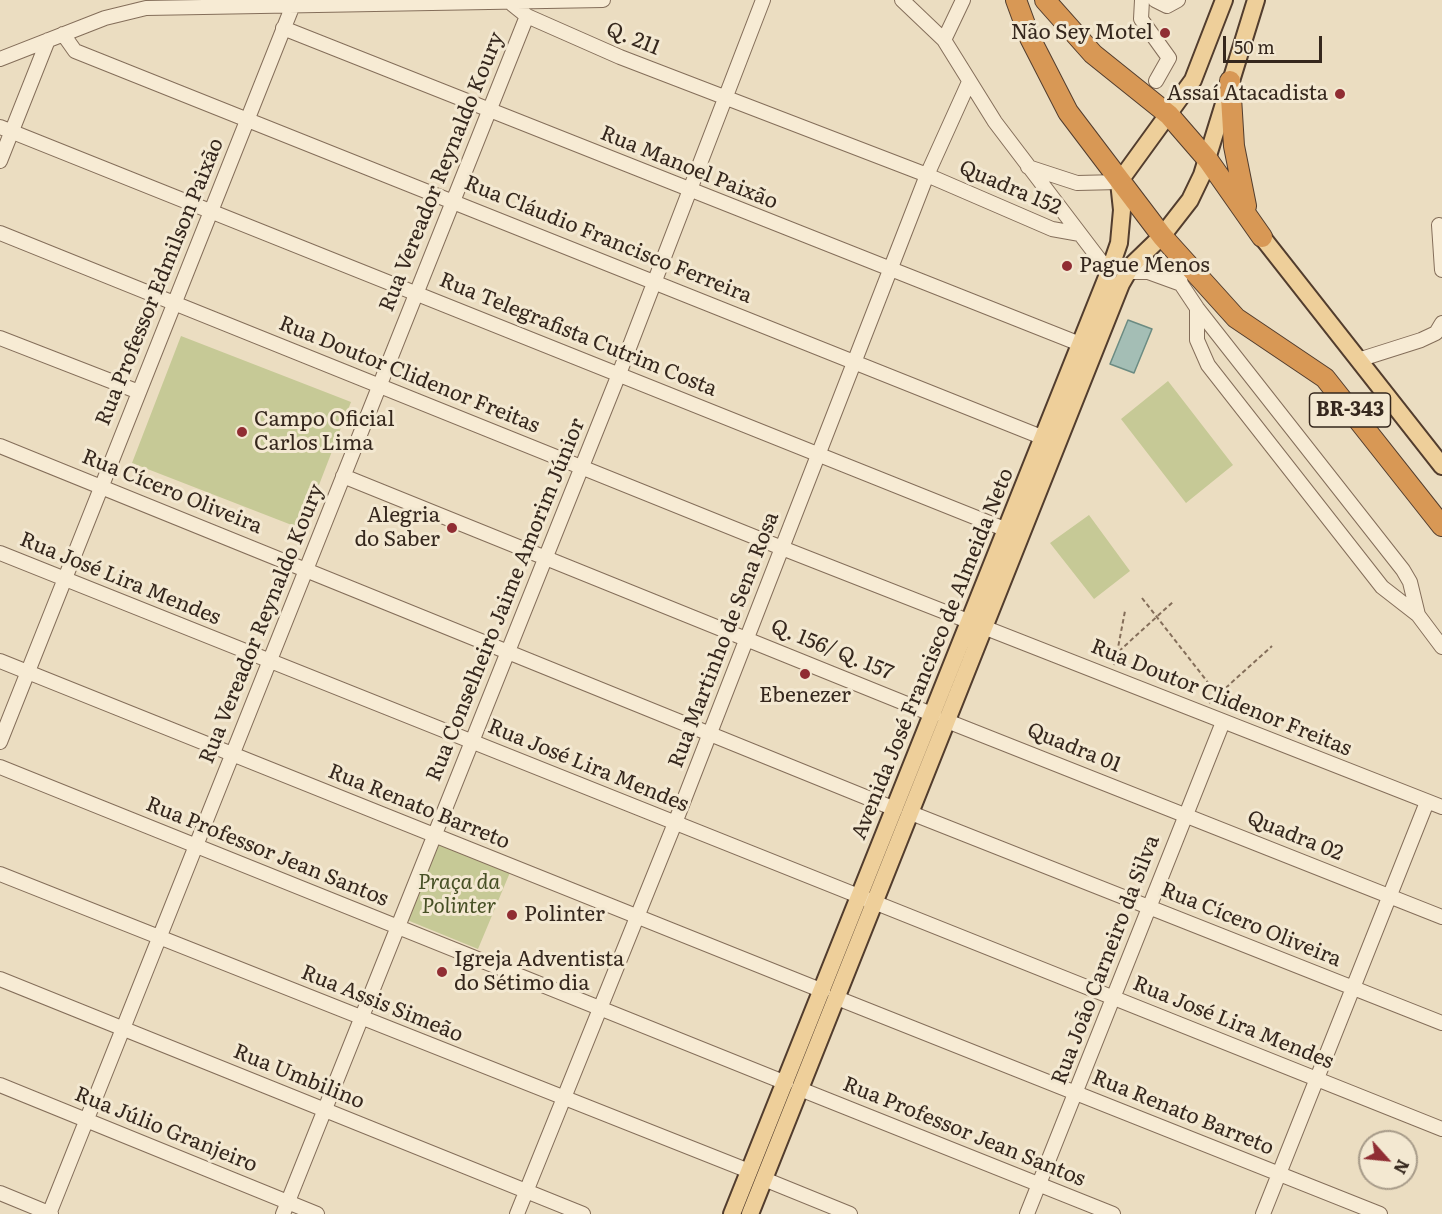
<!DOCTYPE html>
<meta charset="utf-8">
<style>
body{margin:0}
#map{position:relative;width:1442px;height:1214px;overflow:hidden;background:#ebddc1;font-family:Literata,serif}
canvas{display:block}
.north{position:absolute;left:1358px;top:1130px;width:60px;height:60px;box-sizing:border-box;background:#f3e8d1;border:2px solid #a79b89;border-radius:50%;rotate:117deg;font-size:16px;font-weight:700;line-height:24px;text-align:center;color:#35271d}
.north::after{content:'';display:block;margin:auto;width:21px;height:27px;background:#902d33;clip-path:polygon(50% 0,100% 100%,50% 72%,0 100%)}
.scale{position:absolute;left:1223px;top:36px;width:99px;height:27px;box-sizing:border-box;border:3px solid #35271d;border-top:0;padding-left:8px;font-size:18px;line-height:21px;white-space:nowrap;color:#35271d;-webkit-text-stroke:4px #f3e8d1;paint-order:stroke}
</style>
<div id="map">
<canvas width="1442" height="1214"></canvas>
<div class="north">N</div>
<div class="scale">50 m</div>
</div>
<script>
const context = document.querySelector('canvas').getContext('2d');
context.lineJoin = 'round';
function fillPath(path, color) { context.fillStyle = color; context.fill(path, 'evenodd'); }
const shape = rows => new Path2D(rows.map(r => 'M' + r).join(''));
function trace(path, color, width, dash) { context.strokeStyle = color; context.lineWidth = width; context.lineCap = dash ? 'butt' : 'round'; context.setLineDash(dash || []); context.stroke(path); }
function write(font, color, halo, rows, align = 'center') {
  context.font = font + ' Literata,serif'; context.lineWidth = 6; context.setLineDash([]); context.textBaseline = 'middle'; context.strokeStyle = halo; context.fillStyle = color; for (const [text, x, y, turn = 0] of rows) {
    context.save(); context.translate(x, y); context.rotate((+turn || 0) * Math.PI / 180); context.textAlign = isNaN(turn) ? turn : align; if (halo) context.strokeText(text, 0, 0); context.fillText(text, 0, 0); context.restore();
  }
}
fillPath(shape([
 [181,336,351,402,302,529,132,463],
 [1168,381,1233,465,1186,503,1121,419],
 [1089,515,1130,571,1094,599,1050,543],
 [439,840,511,870,478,949,407,920]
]), '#c6c996');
const water = shape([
 [1128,320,1152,329,1134,373,1110,364,1128,320]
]);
fillPath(water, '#a4beb5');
trace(water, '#6b8b82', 1.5);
const minor = shape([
 [902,0,944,40,995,122,1109,272],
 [1142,0,1141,19,1169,58,1156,81],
 [1155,0,1167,6,1178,0],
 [512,4,527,16,620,57,927,175,1052,229,1080,234],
 [283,28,1080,344],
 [63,34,75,51,1044,438],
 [944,40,963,0],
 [0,59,105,18,146,8,603,0],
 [0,127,1007,530],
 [0,161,48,40],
 [1028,167,1077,183,1119,182],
 [1439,225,1442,270],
 [0,233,782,548,1442,807],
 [1174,250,1181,284,1197,308,1403,570,1410,582,1418,615],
 [1128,272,1148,272,1181,284],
 [1197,308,1197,340,1208,365,1382,587,1418,615,1442,647],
 [0,338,139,392],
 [1358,360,1421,340,1436,333,1442,323],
 [0,446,895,809],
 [343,476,934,715],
 [0,553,1442,1129],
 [0,661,823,991],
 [947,721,1442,917],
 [0,742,293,5],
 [0,767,786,1083],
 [911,813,1442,1023],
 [0,874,749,1171],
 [0,979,583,1214],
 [837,998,1380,1214],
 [0,1085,317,1214],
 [800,1089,1113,1214],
 [764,1179,850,1214],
 [0,1193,51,1214],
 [49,1214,527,16],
 [283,1214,619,374,763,0],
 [517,1214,675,823,927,175,969,82],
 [1027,1214,1223,722],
 [1263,1214,1427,802]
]);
const major = shape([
 [1262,237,1442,466],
 [732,1214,1109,272,1119,243,1122,210,1119,182,1193,80,1224,0],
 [750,1214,1121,284,1132,265,1162,236,1190,200,1202,175,1256,0]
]);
const highway = shape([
 [1016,0,1030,38,1068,112,1162,236,1236,318,1325,378,1442,526],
 [1045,0,1093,54,1169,115,1208,160,1262,237],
 [1230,81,1234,146,1246,206]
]);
trace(minor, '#846e5a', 16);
trace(major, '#523d2e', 20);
trace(highway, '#523d2e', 22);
trace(shape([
 [1142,598,1217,694],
 [1117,653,1125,611],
 [1114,665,1117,653,1174,601],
 [1209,703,1272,646]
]), '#846e5a', 2, [4.5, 3]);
trace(minor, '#f7ebd4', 14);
trace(major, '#eecf9a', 16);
trace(highway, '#d89855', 20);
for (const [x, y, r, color] of [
 [1165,33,6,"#902d33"],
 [1340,94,6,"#902d33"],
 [1067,266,6,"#902d33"],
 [242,432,6,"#902d33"],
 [452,528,6,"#902d33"],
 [805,674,6,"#902d33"],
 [512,915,6,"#902d33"],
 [442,972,6,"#902d33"]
]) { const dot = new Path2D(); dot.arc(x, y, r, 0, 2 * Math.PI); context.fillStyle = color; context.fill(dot); trace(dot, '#f3e8d1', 2); }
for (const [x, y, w] of [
 [1350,410,81]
]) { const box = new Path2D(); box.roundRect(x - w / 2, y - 17, w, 34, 4.5); context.fillStyle = '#f3e8d1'; context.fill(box); trace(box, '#35271d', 1.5); }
write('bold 20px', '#35271d', null, [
 ["BR-343",1350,410]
]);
write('21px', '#35271d', '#f3e8d1', [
 ["Não Sey Motel",1153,33,"right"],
 ["Assaí Atacadista",1328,94,"right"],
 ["Pague Menos",1079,266],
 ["Campo Oficial",254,420],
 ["Carlos Lima",254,444],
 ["Alegria",440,516,"right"],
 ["do Saber",440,540,"right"],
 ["Ebenezer",805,696,"center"],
 ["Polinter",524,915],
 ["Igreja Adventista",454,960],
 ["do Sétimo dia",454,984]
], 'left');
write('21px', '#35271d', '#f3e8d1', [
 ["Q. 211",633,39,22],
 ["Rua Manoel Paixão",689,168,22],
 ["Rua Vereador Reynaldo Koury",442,172,-68],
 ["Quadra 152",1010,188,23],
 ["Rua Cláudio Francisco Ferreira",608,240,22],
 ["Rua Professor Edmilson Paixão",160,282,-68],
 ["Rua Telegrafista Cutrim Costa",578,335,22],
 ["Rua Doutor Clidenor Freitas",409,375,22],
 ["Rua Cícero Oliveira",172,492,22],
 ["Rua José Lira Mendes",120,579,22],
 ["Rua Conselheiro Jaime Amorim Júnior",506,600,-68],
 ["Rua Vereador Reynaldo Koury",262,624,-68],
 ["Rua Martinho de Sena Rosa",724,640,-69],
 ["Q. 156/ Q. 157",832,650,22],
 ["Avenida José Francisco de Almeida Neto",933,654,-68],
 ["Rua Doutor Clidenor Freitas",1221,698,22],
 ["Quadra 01",1074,748,22],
 ["Rua José Lira Mendes",588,766,22],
 ["Rua Renato Barreto",419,807,22],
 ["Quadra 02",1295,836,22],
 ["Rua Professor Jean Santos",267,852,22],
 ["Rua Cícero Oliveira",1251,925,22],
 ["Rua João Carneiro da Silva",1106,960,-69],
 ["Rua Assis Simeão",382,1004,22],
 ["Rua José Lira Mendes",1233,1023,22],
 ["Rua Umbilino",299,1077,22],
 ["Rua Renato Barreto",1183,1113,22],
 ["Rua Júlio Granjeiro",166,1130,22],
 ["Rua Professor Jean Santos",964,1132,22]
]);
write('italic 21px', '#475025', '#f3e8d1', [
 ["Praça da",459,883],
 ["Polinter",459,907]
]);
</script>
